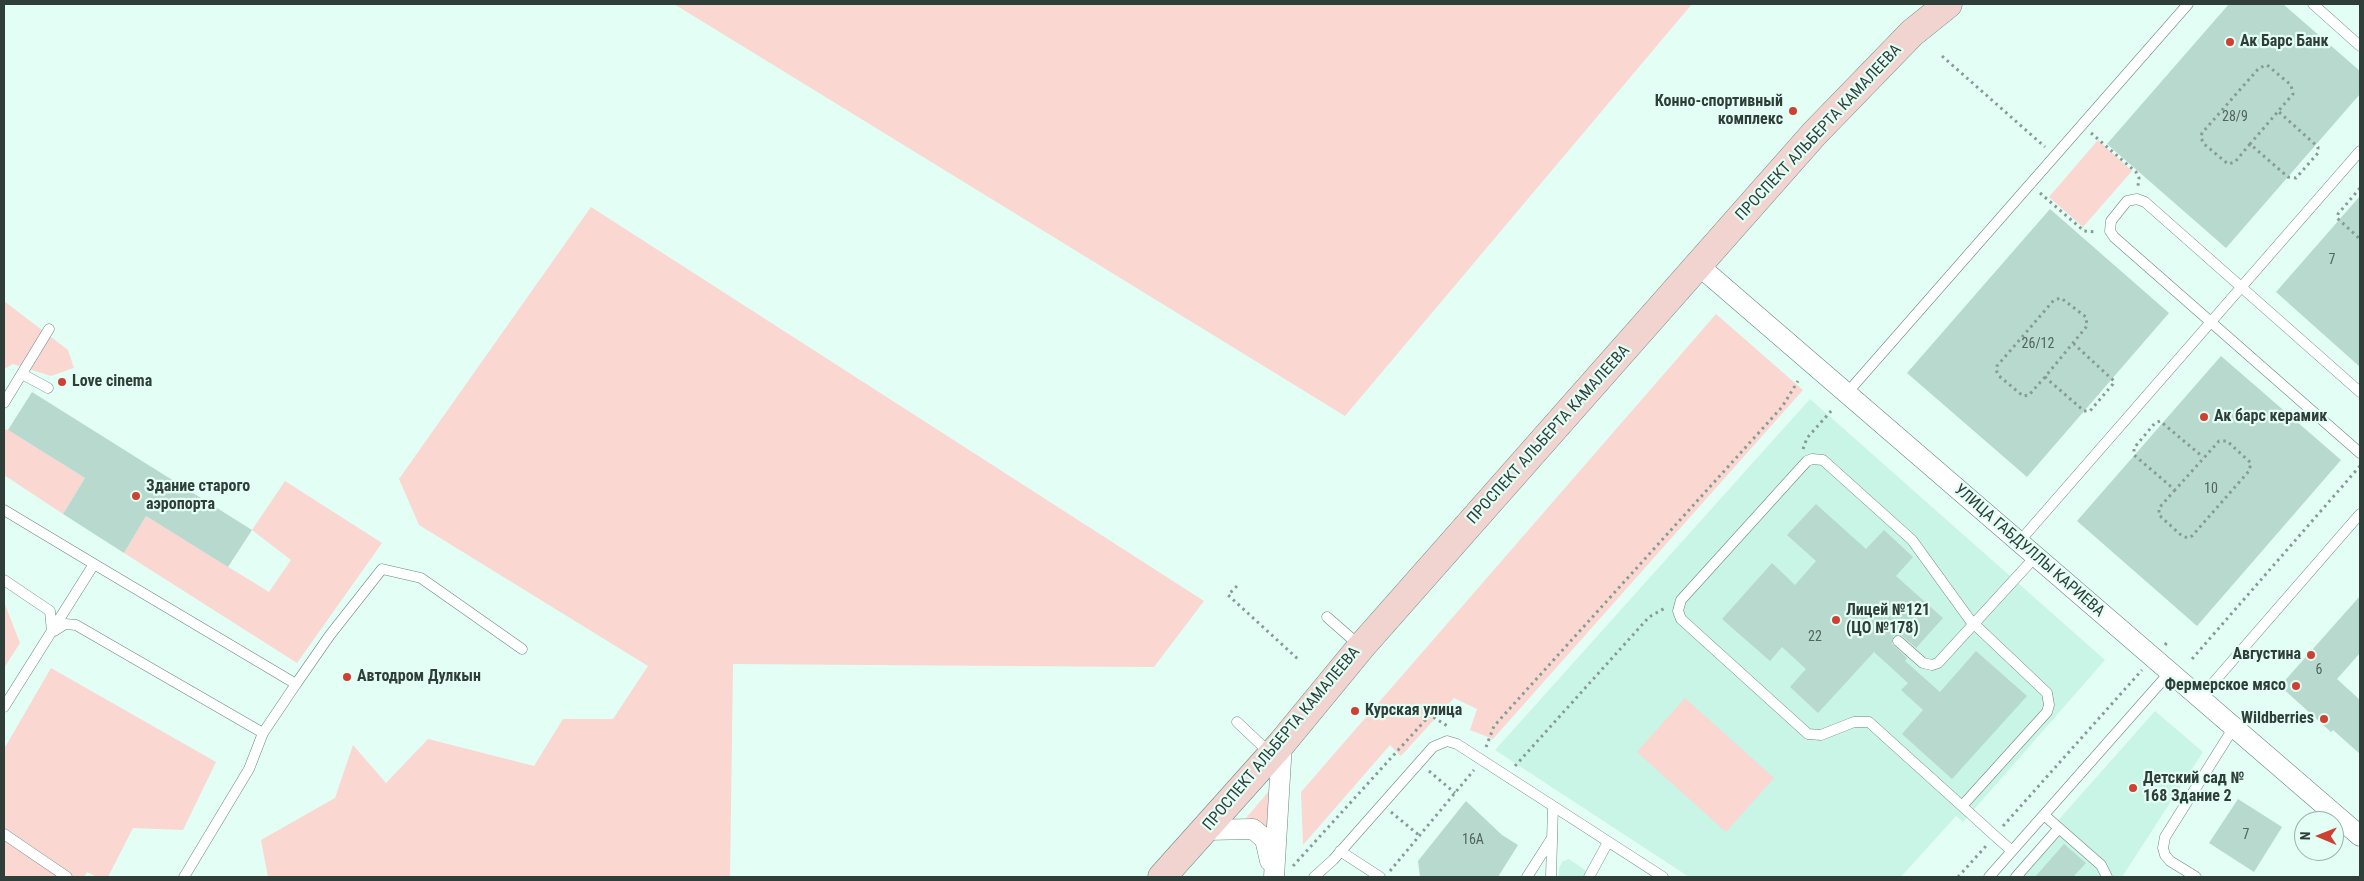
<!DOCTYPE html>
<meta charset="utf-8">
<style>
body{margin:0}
#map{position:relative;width:2364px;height:881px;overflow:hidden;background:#e3fef5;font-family:"Roboto Condensed",sans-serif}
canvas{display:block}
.frame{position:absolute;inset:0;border:5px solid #303e3a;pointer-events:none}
.north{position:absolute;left:2294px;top:811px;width:50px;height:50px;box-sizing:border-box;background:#e3fef5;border:1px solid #9bb1aa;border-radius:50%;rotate:271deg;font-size:14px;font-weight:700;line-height:20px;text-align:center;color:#303e3a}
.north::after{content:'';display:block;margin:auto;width:18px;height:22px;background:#cd4032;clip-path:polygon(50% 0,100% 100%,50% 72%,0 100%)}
</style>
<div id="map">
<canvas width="2364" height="881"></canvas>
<div class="frame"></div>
<div class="north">N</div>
</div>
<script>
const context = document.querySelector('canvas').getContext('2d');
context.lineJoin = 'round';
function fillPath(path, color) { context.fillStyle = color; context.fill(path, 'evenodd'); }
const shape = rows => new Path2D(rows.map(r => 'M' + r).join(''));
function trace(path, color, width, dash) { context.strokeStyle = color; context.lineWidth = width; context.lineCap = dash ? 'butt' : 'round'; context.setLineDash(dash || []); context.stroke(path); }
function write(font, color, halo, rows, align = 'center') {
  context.font = font + ' "Roboto Condensed",sans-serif'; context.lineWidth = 4.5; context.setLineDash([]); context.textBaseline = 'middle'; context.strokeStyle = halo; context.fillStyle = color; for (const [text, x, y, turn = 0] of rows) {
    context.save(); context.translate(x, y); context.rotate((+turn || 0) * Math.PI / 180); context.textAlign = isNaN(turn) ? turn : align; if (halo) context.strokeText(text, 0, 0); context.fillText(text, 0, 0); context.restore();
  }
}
fillPath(shape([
 [1810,399,2105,660,1963,822,1956,816,1901,877,1689,877,1495,750],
 [2155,711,2203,752,2122,877,2008,877],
 [1569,859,1595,877,1559,877,1559,868,1563,861]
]), '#c9f5e6');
fillPath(shape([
 [674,4,1692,4,1345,416],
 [2098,140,2132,171,2083,227,2049,197],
 [591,207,1204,601,1154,667,733,664,730,877,268,877,261,840,335,798,353,745,386,783,428,739,534,766,563,719,613,719,648,666,419,525,399,479],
 [4,301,68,350,74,368,51,376,13,364,4,369],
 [1716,314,1803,390,1493,739,1470,730,1477,709,1454,698,1401,756,1390,745,1303,845,1301,792],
 [4,429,8,430,85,478,63,514,4,475],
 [285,481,382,543,297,663,124,553,146,516,269,592,291,560,252,530],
 [4,602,20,643,4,668],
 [51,668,216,762,183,830,133,828,108,877,97,877,87,872,84,877,4,877,4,749],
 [1685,698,1774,778,1726,832,1637,752],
 [1274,785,1273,835,1258,820,1246,818]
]), '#fad7d1');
fillPath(shape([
 [2229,4,2283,4,2360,71,2360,94,2226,248,2107,144],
 [2360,196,2360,367,2276,292],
 [2050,209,2169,313,2027,477,1907,373],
 [2221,356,2341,460,2197,626,2077,521],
 [32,392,252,530,228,567,146,516,124,553,63,514,85,478,8,430],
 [1816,504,1866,549,1884,530,1913,557,1896,576,1943,618,1916,648,1902,636,1893,636,1892,644,1907,658,1905,661,1940,692,1976,651,2027,696,1952,779,1902,734,1923,710,1901,690,1908,683,1874,652,1818,713,1790,687,1806,669,1782,647,1770,661,1722,619,1772,563,1795,585,1816,561,1787,535],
 [2360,596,2360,653,2337,679,2360,700,2360,754,2333,730,2331,732,2280,686],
 [2238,799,2282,827,2254,872,2209,843],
 [1466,801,1502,835,1518,845,1498,877,1420,877,1418,861],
 [2064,844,2086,863,2073,877,2035,877]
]), '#b8d9ce');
const service = shape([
 [2313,4,2360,46],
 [22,374,48,388],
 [2360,392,2145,202,2137,199,2127,201,2111,221,2110,231,2114,237,2360,453],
 [1847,393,2188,4],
 [4,403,49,329],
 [4,510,94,564],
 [2019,542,2360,151],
 [4,580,50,611,52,632],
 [1327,617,1360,646],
 [54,631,65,624,76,625,263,733,296,684],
 [1898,641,1923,663,1932,665,1938,663,2036,556],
 [2200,698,2360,514],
 [4,707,94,564,296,684,330,635,382,569,421,578,522,649],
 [1237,722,1271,754],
 [1962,806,2047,712,2049,705,2047,693,1970,620,1912,540,1823,460,1812,459,1807,461,1681,600,1678,611,1681,619,1808,734,1821,735,1854,722,1869,722,1962,806,1995,836,2012,851],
 [2044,815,2101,865,2107,877],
 [4,834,67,877],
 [1340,851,1380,877],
 [184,877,249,769,263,733],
 [1314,877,1333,860,1433,747,1447,741,1457,744,1663,877],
 [1527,877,1552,838],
 [1551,877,1553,806],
 [1589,877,1608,842],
 [1989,877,2170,672],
 [2016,877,2059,828],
 [2196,877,2170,861,2165,855,2163,848,2165,837,2234,727]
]);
const minor = shape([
 [1698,265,2360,836],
 [1206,830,1253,829,1265,839,1270,861],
 [1274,877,1282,743]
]);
const secondary = shape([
 [1162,877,1282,743,1361,647,1814,134,1912,33,1948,4]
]);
trace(service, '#69897e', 11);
trace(minor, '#69897e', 21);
trace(secondary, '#69897e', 29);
trace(shape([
 [1942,56,2045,147],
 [2091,133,2136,172,2139,178,2138,186],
 [2250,144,2235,162,2228,164,2204,144,2201,138,2202,133,2259,68,2267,65,2291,85,2293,94,2250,144,2288,177,2296,178,2318,153,2318,147,2279,112],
 [2360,188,2338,214,2337,218,2360,239],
 [2040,193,2084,231,2097,232],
 [2045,377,2029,395,2023,396,1999,376,1996,370,1997,366,2054,300,2061,298,2086,317,2087,326,2045,377,2084,411,2090,411,2113,384,2114,381,2074,344],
 [1803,449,1807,438,1832,410],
 [2175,490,2159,508,2159,515,2182,536,2188,538,2192,536,2249,471,2251,463,2227,441,2219,441,2175,490,2134,455,2134,448,2155,423,2160,421,2203,457],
 [1237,586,1228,595,1299,660],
 [2165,645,2169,640],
 [2192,659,2360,466],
 [1486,747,1494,726,1782,407,1798,381],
 [1515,766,1649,617,1665,608],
 [1429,771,1455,793],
 [1391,812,1420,836],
 [2003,826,2142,670],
 [1293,866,1430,715,1449,727],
 [1390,871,1474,770],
 [1958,877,1986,846]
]), '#879b94', 3, [2.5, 4]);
trace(service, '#fff', 10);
trace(minor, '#fff', 20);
trace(secondary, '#f1d3cf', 28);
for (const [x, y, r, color] of [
 [2230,42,5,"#cd4032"],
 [1793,111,5,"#cd4032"],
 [62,382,5,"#cd4032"],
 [2204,417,5,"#cd4032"],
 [136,496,5,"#cd4032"],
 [1836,620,5,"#cd4032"],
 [2311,655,5,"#cd4032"],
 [347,677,5,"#cd4032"],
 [2296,686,5,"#cd4032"],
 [1355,711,5,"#cd4032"],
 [2324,719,5,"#cd4032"],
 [2133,788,5,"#cd4032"]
]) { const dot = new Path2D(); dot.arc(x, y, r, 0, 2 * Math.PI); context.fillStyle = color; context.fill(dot); trace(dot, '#e3fef5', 2); }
write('14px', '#52655f', null, [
 ["28/9",2235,117],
 ["7",2332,260],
 ["26/12",2038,344],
 ["10",2211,489],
 ["22",1815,637],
 ["6",2319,670],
 ["7",2246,835],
 ["16А",1473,840]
]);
write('bold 16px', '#303e3a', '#e3fef5', [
 ["Ак Барс Банк",2240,42],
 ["Конно-спортивный",1783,102,"right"],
 ["комплекс",1783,120,"right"],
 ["Love cinema",72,382],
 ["Ак барс керамик",2214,417],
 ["Здание старого",146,487],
 ["аэропорта",146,505],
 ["Лицей №121",1846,611],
 ["(ЦО №178)",1846,629],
 ["Августина",2301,655,"right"],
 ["Автодром Дулкын",357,677],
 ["Фермерское мясо",2286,686,"right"],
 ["Курская улица",1365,711],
 ["Wildberries",2314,719,"right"],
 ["Детский сад №",2143,779],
 ["168 Здание 2",2143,797]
], 'left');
write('16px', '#303e3a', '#e3fef5', [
 ["ПРОСПЕКТ АЛЬБЕРТА КАМАЛЕЕВА",1819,133,-47],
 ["ПРОСПЕКТ АЛЬБЕРТА КАМАЛЕЕВА",1549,435,-48],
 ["УЛИЦА ГАБДУЛЛЫ КАРИЕВА",2029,551,41],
 ["ПРОСПЕКТ АЛЬБЕРТА КАМАЛЕЕВА",1282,739,-50]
]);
</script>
